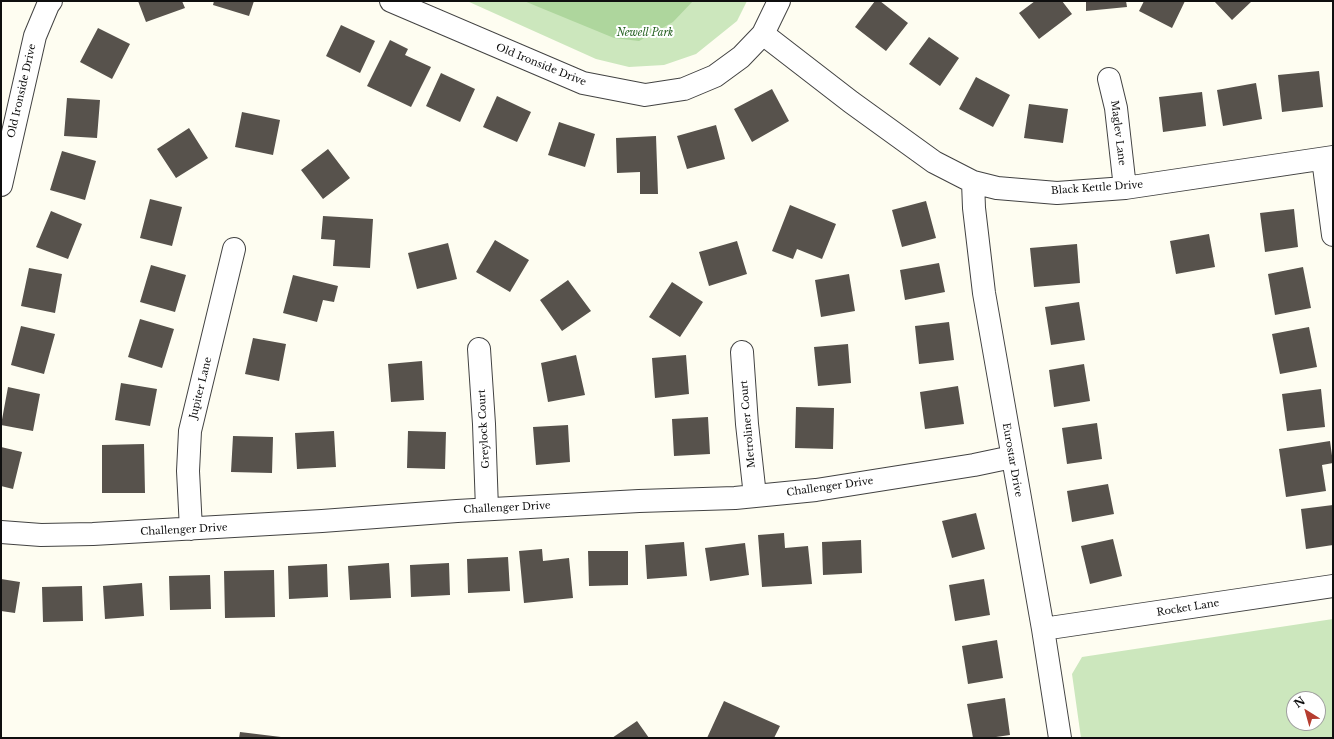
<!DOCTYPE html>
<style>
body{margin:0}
#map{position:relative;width:1334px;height:739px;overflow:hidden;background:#fefdf1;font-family:"Libre Baskerville",serif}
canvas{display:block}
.frame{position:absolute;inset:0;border:2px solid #0f0f0f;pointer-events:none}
.north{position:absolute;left:1286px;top:691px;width:40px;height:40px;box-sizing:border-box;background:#fff;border:1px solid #9f9f9f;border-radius:50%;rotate:323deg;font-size:11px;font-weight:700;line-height:16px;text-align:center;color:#0f0f0f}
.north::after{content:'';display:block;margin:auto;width:14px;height:18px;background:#b63d30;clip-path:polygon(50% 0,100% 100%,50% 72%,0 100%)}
</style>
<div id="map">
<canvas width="1334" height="739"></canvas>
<div class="frame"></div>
<div class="north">N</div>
</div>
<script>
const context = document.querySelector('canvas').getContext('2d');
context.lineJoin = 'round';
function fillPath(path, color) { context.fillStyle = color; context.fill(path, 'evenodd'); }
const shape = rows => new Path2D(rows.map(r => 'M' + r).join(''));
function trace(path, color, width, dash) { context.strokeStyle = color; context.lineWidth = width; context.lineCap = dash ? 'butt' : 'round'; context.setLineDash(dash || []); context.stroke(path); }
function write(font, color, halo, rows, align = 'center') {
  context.font = font + ' "Libre Baskerville",serif'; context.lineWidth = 4; context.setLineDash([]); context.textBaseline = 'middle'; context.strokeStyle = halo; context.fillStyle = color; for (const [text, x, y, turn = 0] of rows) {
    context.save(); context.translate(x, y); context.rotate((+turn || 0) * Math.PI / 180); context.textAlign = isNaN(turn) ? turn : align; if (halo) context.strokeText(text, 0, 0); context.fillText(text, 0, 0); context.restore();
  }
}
fillPath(shape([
 [467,1,747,1,737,21,696,54,664,65,629,67,596,59],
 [1333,619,1333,738,1081,738,1072,674,1082,657],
 [1294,699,1318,699,1318,723,1294,723]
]), '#cce7bd');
fillPath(shape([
 [524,1,693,1,673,22,639,41,614,38]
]), '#aed69d');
fillPath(shape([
 [138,1,182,1,185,8,146,22],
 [214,1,254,1,249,16,213,5],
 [875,1,880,1,908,23,886,51,855,27],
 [1035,1,1062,1,1072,14,1039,39,1019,13],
 [1086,1,1126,1,1127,7,1086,11],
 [1144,1,1185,1,1172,28,1139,11],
 [1214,1,1252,1,1232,20],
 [341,25,375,41,360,73,326,56],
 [98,28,130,44,112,79,80,62],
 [929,37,959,58,940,86,909,64],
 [390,40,408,49,405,55,431,67,411,107,367,86],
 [1319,71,1323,107,1282,112,1278,75],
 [441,73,475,89,460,122,426,106],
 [976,77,1010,95,993,127,959,109],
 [1256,83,1262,119,1223,126,1217,90],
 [772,89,789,121,752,142,734,109],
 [1202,92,1206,126,1163,132,1159,97],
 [497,96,531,112,517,142,483,127],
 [67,98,100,100,97,138,64,136],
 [1029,104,1068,109,1063,143,1024,138],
 [242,112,280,120,273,155,235,147],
 [559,122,595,134,585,167,548,155],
 [716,125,725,159,687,169,677,136],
 [189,128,208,158,176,178,157,149],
 [656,136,658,194,640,194,640,172,617,173,616,138],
 [328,149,350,178,323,199,301,170],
 [62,151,96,161,85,200,50,190],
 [150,199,182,207,172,246,140,238],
 [926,201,936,238,902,247,892,210],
 [790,205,836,224,822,259,797,249,793,259,772,251],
 [1294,209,1298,247,1265,252,1260,213],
 [51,211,82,224,68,259,36,247],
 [323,216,373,219,370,268,333,266,335,240,321,239],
 [1209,234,1215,267,1176,274,1170,241],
 [495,240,529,260,510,292,476,272],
 [737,241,747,274,709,286,699,252],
 [448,243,457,279,417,289,408,253],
 [1077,244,1080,283,1034,287,1030,248],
 [939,263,945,292,905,300,900,270],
 [151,265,186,275,175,312,140,302],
 [1303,267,1311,308,1275,315,1268,274],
 [29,268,62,274,55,313,21,306],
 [849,274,855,311,821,317,815,280],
 [293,275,338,286,334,302,323,300,317,322,283,313],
 [568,280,591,311,562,331,540,300],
 [672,282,703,302,680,337,649,317],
 [1079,302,1085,340,1051,345,1045,307],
 [140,319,174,329,162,368,128,357],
 [949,322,954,360,919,364,915,326],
 [21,326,55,334,44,374,11,365],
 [1309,327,1317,367,1280,374,1272,334],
 [253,338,286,344,279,381,245,374],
 [848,344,851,383,818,386,814,347],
 [576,355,585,395,548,402,541,363],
 [686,355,689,394,655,398,652,358],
 [422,361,424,400,391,402,388,364],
 [1084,364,1090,401,1054,407,1049,370],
 [121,383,157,389,150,426,115,420],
 [958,386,964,424,925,429,920,392],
 [8,387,40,394,33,431,1,425],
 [1321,389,1325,427,1287,431,1282,394],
 [796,407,834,408,833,449,795,448],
 [708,417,710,454,674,456,672,419],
 [1097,423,1102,459,1067,464,1062,428],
 [568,425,570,462,536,465,533,427],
 [334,431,336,467,297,469,295,433],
 [408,431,446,432,445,469,407,468],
 [233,436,273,437,272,473,231,472],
 [1330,441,1333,463,1322,465,1326,491,1286,497,1279,449],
 [144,444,145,493,102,493,102,445],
 [1,447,22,452,13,489,1,486],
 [1108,484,1114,514,1072,522,1067,491],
 [1333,505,1333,545,1306,549,1301,509],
 [976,513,985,549,952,558,942,521],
 [784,533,785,548,808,546,812,584,762,587,758,535],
 [1113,539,1122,576,1090,584,1081,546],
 [861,540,862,573,823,575,822,542],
 [684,542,687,576,647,579,645,545],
 [745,543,749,575,710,581,705,548],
 [542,549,543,561,569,558,573,598,524,603,519,551],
 [588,551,628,551,628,585,589,586],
 [508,557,510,591,468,593,467,559],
 [389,563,391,598,350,600,348,566],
 [449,563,450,595,411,597,410,565],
 [327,564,328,597,289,599,288,566],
 [274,570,275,617,225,618,224,571],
 [210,575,211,609,170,610,169,576],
 [1,579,20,582,15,613,1,611],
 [984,579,990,615,955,621,949,585],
 [142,583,144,616,105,619,103,586],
 [82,586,83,621,43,622,42,587],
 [997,640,1003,678,968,684,962,646],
 [1005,698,1010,735,989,738,973,738,967,704],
 [724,701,780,726,774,738,707,738],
 [637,721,649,738,612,738],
 [240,732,281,737,280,738,239,738]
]), '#57524c');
const minor = shape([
 [391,1,583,83,645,95,684,89,715,76,741,57,763,34,779,1],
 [763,34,851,102,934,162,973,182,997,188,1057,193,1125,188,1333,157],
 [1109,79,1116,108,1125,188],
 [1323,159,1333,235],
 [973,182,974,208,984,293,1043,629,1060,738],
 [1,185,35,36,48,5,51,1],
 [479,349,484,424,487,509],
 [742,352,747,424,755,496],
 [191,529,188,471,190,431,234,249],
 [1,532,41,535,93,534,322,521,457,511,639,501,735,498,816,490,974,465,1012,457],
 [1043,629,1333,586]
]);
trace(minor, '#424242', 24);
trace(minor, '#fff', 22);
write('italic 10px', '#276223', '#fff', [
 ["Newell Park",645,33]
]);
write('10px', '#0f0f0f', '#fff', [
 ["Old Ironside Drive",541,65,22],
 ["Old Ironside Drive",22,91,-77],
 ["Maglev Lane",1118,133,83],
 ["Black Kettle Drive",1097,188,-4],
 ["Jupiter Lane",201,388,-76],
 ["Metroliner Court",748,424,-95],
 ["Greylock Court",484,429,-93],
 ["Eurostar Drive",1012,460,80],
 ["Challenger Drive",830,487,-8],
 ["Challenger Drive",507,508,-3],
 ["Challenger Drive",184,530,-3],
 ["Rocket Lane",1188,608,-9]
]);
</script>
